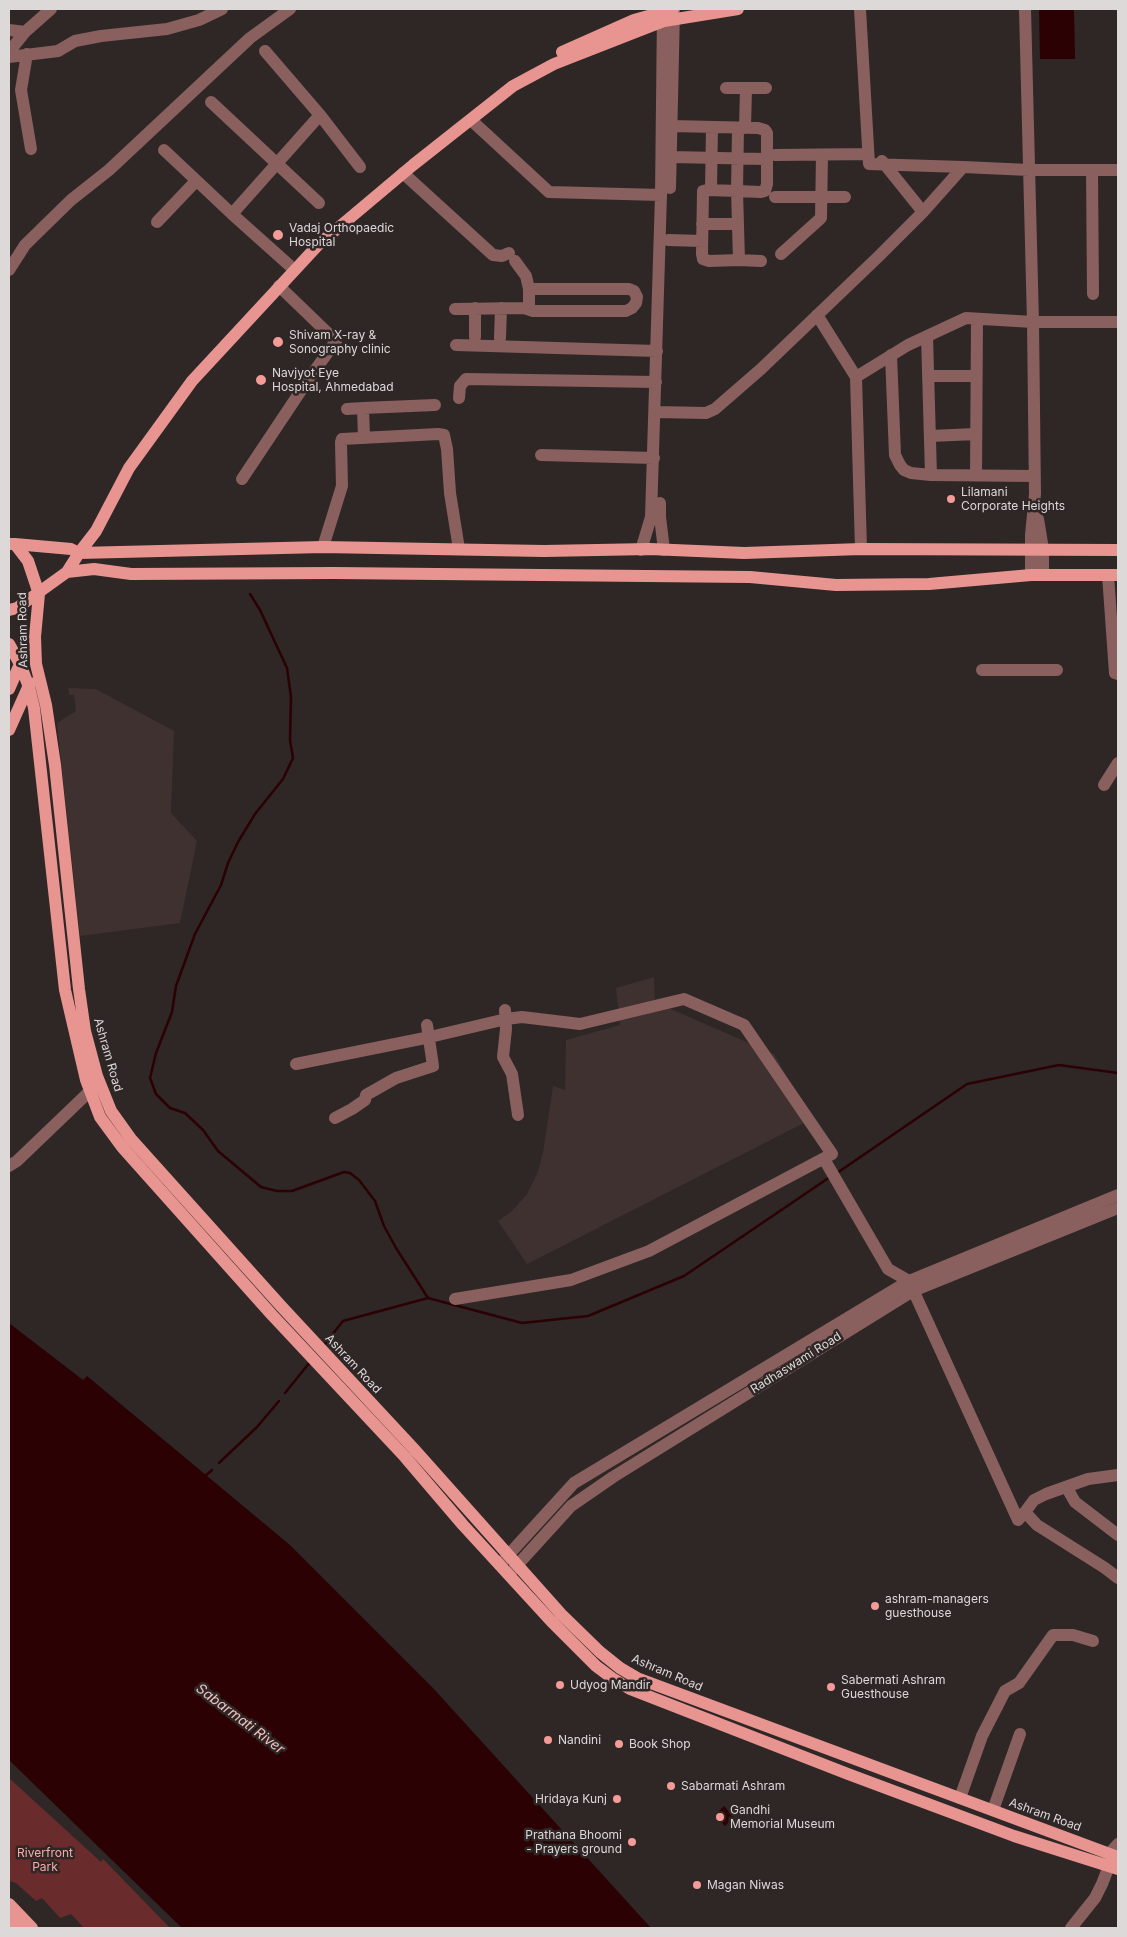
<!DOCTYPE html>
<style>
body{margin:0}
#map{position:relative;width:1127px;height:1937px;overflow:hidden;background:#2e2726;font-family:Inter,sans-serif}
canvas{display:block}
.frame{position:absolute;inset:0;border:10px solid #ded9d9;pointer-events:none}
</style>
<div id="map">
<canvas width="1127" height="1937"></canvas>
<div class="frame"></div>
</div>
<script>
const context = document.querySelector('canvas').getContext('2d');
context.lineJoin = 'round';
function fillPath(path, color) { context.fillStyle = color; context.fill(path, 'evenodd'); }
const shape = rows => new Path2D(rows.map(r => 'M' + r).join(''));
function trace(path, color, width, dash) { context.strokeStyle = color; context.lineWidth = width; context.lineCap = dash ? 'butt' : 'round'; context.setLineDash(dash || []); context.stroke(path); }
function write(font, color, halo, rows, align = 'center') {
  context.font = font + ' Inter,sans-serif'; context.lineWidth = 5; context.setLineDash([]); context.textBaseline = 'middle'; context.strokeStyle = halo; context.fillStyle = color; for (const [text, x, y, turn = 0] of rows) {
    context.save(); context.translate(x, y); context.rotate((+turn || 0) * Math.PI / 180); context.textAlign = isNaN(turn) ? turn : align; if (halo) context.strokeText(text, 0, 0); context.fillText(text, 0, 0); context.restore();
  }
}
fillPath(shape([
 [68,688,96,689,174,731,171,813,197,841,180,923,80,936,57,723,76,711,74,695,69,695],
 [654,977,655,1002,774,1054,794,1089,804,1123,527,1264,498,1221,512,1211,527,1194,537,1174,543,1153,553,1086,565,1090,566,1040,620,1025,616,988]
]), '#3f3130');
fillPath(shape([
 [9,1778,101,1862,103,1859,170,1928,84,1928,71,1914,60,1918,42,1898,36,1901,16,1883,9,1881]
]), '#692b2b');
fillPath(shape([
 [1039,9,1074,9,1075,59,1040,59],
 [9,1323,83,1380,87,1376,290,1545,433,1688,651,1928,182,1928,9,1760],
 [724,1806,734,1817,725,1826,715,1815]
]), '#2b0104');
trace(shape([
 [250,594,260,610,287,668,291,697,290,740,293,758,283,779,255,814,238,842,228,863,221,885,195,934,176,986,172,1012,156,1053,150,1078,156,1094,170,1108,185,1113,203,1130,218,1151,261,1187,277,1191,292,1191,344,1172,350,1173,359,1180,375,1201,384,1226,396,1248,428,1298],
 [837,1173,967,1084,1059,1065,1118,1073],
 [324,1345,343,1321,428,1298,522,1323,588,1316,684,1276,830,1177],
 [285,1393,310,1362],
 [219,1463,257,1427,279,1401],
 [204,1477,212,1470]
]), '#2b0104', 2.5);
trace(shape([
 [860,9,869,164,963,167],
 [1025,9,1033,322,1035,494,1031,535,1031,575],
 [9,30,25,32],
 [9,52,25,32,51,9],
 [27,54,21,90,31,149],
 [9,57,58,51,75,41,101,36,167,29,199,20,222,9],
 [726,88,766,88],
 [211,102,319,203],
 [320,115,360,167],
 [471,120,549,192,661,195],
 [672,126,758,128,765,130,767,133,767,184,765,191,761,192,737,191,707,190,703,191,702,254,703,259,709,261,739,260,737,191,738,128],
 [745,128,746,88],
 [164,150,232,214,289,265],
 [775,155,868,154],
 [671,157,766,159],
 [882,161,923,212],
 [1092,170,1093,294],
 [403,173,493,255,502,256,509,253],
 [670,188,674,10],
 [711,190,712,127],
 [775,197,845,197],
 [232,214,320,115,265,51],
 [157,222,196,181],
 [702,224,738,224],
 [668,240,702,241],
 [781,254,821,218,822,155],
 [739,260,761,261],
 [515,261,526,276,529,289],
 [9,270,25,245,71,200,109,170,250,38,290,9],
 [475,308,475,337],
 [455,309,524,308,533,311,626,311,632,308,636,303,637,297,634,291,629,289,529,289,529,309],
 [817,315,856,377,908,345,966,318,1033,322,1118,322],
 [927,336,931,475],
 [500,338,501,308],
 [456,345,657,351],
 [891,355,895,455,900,465,904,470,911,473,931,475,1034,476],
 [928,376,976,376],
 [856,377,861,549],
 [459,398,460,386,466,379,656,382],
 [347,409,363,408],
 [655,412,706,413,715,409,761,369,879,256,923,212,963,167,1029,170,1118,170],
 [930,436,976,434],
 [364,437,363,408,435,405],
 [541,455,654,458],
 [976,475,977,319],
 [242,479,308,380,336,341,279,286],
 [660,503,660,517,664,550],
 [1038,519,1043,549,1043,575],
 [323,547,342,486,341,442,342,439,438,434,444,435,447,449,450,493,459,549],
 [641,550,651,517,661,195,663,11],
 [1108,575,1115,673,1118,674],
 [982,670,1057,670],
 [1104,785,1118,763],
 [505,1010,506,1029,503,1057,512,1074,518,1115],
 [296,1064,430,1037,506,1019,522,1017,580,1024,684,999,744,1025,832,1154,649,1251,571,1280,455,1299],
 [335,1118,352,1109,365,1100,366,1095,396,1078,433,1066,427,1025],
 [824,1159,888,1269,909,1281,1018,1520,1025,1512],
 [9,1166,17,1161,90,1091],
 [1118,1475,1088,1479,1046,1494,1034,1500,1025,1512,1037,1525,1105,1568,1118,1578],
 [1067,1488,1075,1502,1118,1535],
 [502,1562,574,1483,909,1281,1118,1195],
 [511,1572,571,1506,613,1477,913,1291,1118,1208],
 [960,1798,982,1736,1005,1691,1019,1683,1053,1635,1073,1635,1093,1641],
 [993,1810,1020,1734],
 [1110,1853,1118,1844],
 [1071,1928,1095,1898,1102,1884,1109,1866]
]), '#89605e', 12);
trace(shape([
 [562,52,634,20,673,9],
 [9,544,15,544,28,561,39,594,35,637,36,664,46,705,55,765,79,989,85,1031,97,1076,111,1111,131,1139,281,1306,414,1449,561,1614,600,1652,620,1668,637,1678,1118,1857],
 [15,544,71,549,79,553,323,547,544,551,650,549,744,553,861,549,1118,550],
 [67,572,94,569,131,574,333,573,750,577,836,585,929,584,1031,575,1118,575],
 [9,610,17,608,67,572,79,553,96,531,129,468,192,381,319,244,413,165,513,86,554,64,664,21,738,9],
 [9,644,20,664,29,687,34,708,65,990,86,1080,100,1117,122,1147,272,1315,405,1457,463,1525,551,1621,596,1666,612,1678,630,1689,848,1774,1014,1836,1118,1869],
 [9,689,20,664],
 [9,730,30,683],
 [9,1904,32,1928],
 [9,1918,18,1928]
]), '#e89591', 12);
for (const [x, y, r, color] of [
 [278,235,6,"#f59b97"],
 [278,342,6,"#f59b97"],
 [261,380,6,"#f59b97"],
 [951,499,5,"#f59b97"],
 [875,1606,5,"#f59b97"],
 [560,1685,5,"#f59b97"],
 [831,1687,5,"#f59b97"],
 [548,1740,5,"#f59b97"],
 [619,1744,5,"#f59b97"],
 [671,1786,5,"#f59b97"],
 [617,1799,5,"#f59b97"],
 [720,1817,5,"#f59b97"],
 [632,1842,5,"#f59b97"],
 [697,1885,5,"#f59b97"]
]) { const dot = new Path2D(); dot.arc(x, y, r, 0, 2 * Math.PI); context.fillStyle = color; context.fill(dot); trace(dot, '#2e2726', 2); }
write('12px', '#ded9d9', '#2e2726', [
 ["Vadaj Orthopaedic",289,228],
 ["Hospital",289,242],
 ["Shivam X-ray &",289,335],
 ["Sonography clinic",289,349],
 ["Navjyot Eye",272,373],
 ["Hospital, Ahmedabad",272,387],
 ["Lilamani",961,492],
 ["Corporate Heights",961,506],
 ["ashram-managers",885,1599],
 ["guesthouse",885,1613],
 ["Sabermati Ashram",841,1680],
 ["Guesthouse",841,1694],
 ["Udyog Mandir",570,1685],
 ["Nandini",558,1740],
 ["Book Shop",629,1744],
 ["Sabarmati Ashram",681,1786],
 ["Hridaya Kunj",607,1799,"right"],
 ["Gandhi",730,1810],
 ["Memorial Museum",730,1824],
 ["Prathana Bhoomi",622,1835,"right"],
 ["- Prayers ground",622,1849,"right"],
 ["Magan Niwas",707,1885]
], 'left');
write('12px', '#ded9d9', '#2e2726', [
 ["Ashram Road",23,630,-91],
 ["Ashram Road",108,1055,74],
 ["Radhaswami Road",796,1363,-32],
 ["Ashram Road",353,1364,47],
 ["Ashram Road",667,1673,23],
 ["Ashram Road",1045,1815,20]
]);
write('12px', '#f7aca8', '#2e2726', [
 ["Riverfront",45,1853],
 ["Park",45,1867]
]);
write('italic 14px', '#f3c0bd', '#2e2726', [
 ["Sabarmati River",240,1719,37]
]);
</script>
